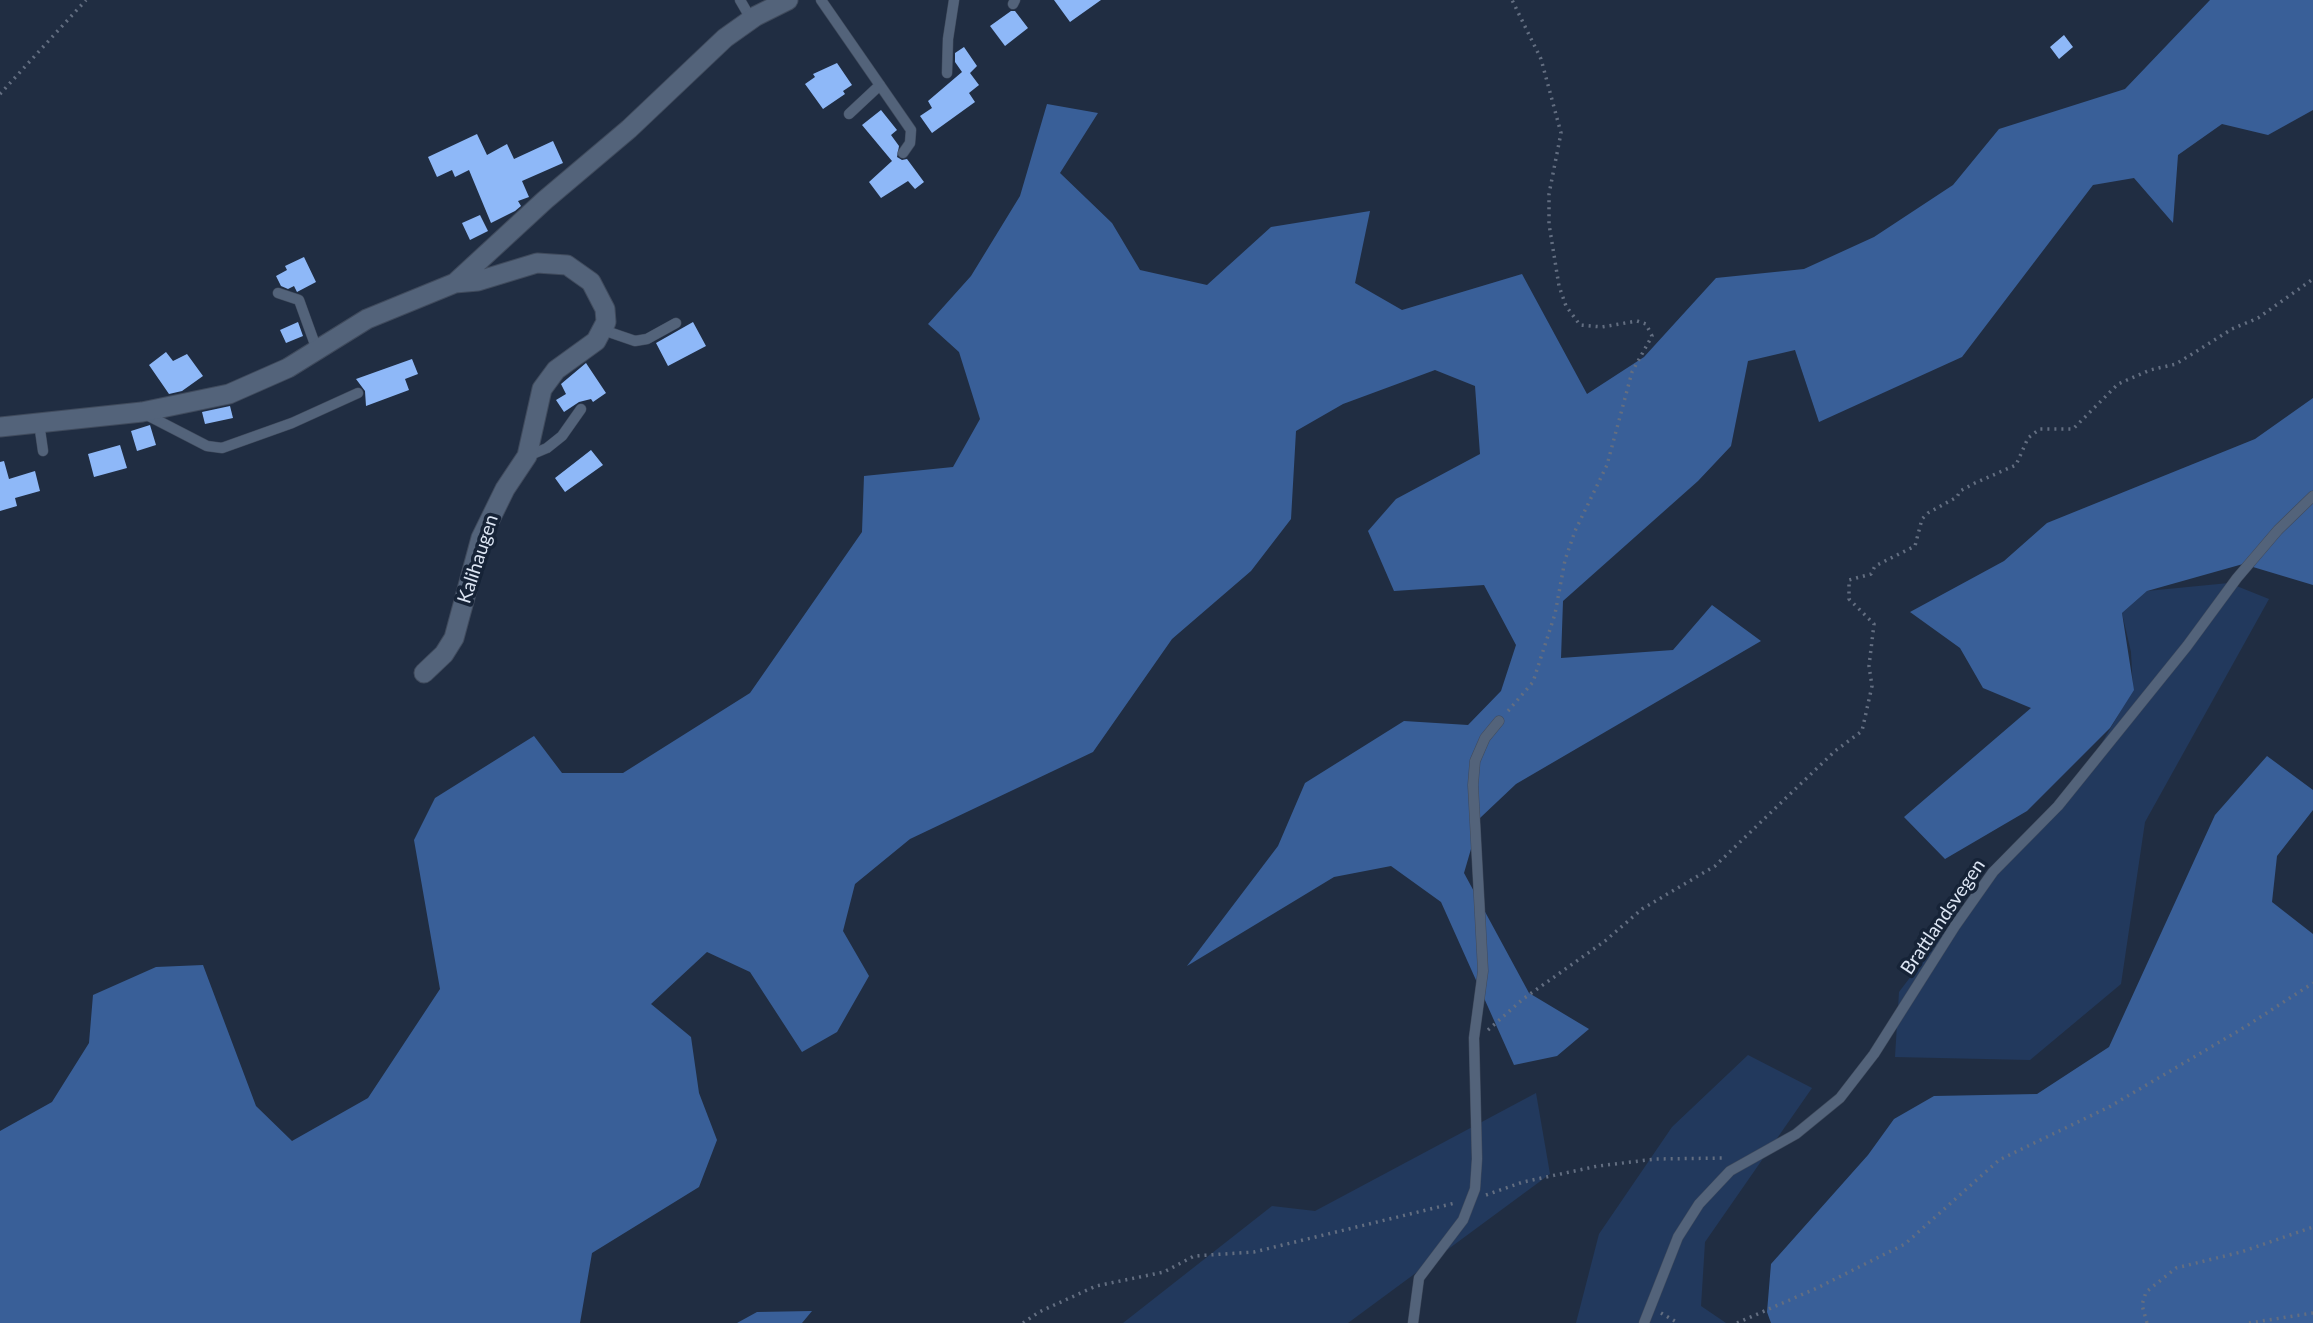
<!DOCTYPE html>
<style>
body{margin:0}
canvas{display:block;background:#202d42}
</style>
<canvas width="2313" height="1323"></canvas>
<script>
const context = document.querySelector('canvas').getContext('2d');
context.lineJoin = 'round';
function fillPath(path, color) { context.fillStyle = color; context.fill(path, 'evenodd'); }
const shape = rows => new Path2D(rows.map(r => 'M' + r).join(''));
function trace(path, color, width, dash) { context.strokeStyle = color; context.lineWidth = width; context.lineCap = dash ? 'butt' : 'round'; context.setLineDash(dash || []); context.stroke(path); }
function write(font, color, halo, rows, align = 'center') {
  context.font = font + ' Lato,sans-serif'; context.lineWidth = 7; context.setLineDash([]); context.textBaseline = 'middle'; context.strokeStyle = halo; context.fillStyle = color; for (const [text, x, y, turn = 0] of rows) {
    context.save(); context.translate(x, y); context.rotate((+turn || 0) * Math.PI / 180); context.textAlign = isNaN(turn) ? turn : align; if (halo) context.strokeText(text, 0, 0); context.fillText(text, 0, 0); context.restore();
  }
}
fillPath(shape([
 [2229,583,2269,599,2145,822,2121,984,2030,1060,1895,1057,1899,992,1962,909,2070,797,2133,690,2131,652,2122,613,2147,591],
 [1748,1055,1812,1088,1705,1242,1701,1306,1726,1323,1576,1323,1599,1234,1672,1127],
 [1536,1093,1550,1174,1348,1323,1123,1323,1272,1206,1315,1211]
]), '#22395d');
fillPath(shape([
 [2210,0,2313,0,2313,110,2268,135,2222,124,2178,155,2173,223,2134,178,2093,185,1962,357,1819,422,1795,350,1748,361,1731,446,1698,481,1563,601,1561,658,1673,650,1712,605,1761,641,1516,784,1480,818,1464,873,1529,993,1589,1029,1557,1056,1514,1065,1441,902,1391,866,1334,877,1187,966,1278,846,1305,783,1404,721,1468,725,1501,691,1516,645,1484,585,1394,591,1368,531,1396,499,1480,454,1475,386,1435,370,1343,404,1296,431,1291,519,1251,571,1172,639,1093,752,910,839,855,884,843,931,869,976,837,1032,802,1052,750,972,707,952,651,1004,691,1037,699,1093,717,1140,699,1187,592,1253,580,1323,0,1323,0,1131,52,1102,89,1043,93,995,156,967,203,965,256,1106,292,1141,368,1098,440,989,414,840,435,798,534,736,562,773,623,773,750,693,862,532,864,476,953,467,980,419,959,352,928,324,971,276,1020,196,1047,104,1098,113,1060,173,1112,223,1140,270,1207,285,1271,227,1370,211,1355,283,1402,310,1522,274,1587,394,1644,357,1716,278,1804,269,1874,237,1953,185,1999,129,2125,89],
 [2313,398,2313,585,2243,564,2147,591,2122,613,2134,690,2110,728,2027,811,1945,859,1904,817,2031,708,1983,688,1960,648,1910,612,2004,561,2047,523,2255,439],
 [2267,756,2313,790,2313,810,2277,856,2272,902,2313,934,2313,1323,1771,1323,1767,1312,1771,1264,1868,1155,1894,1119,1934,1096,2037,1094,2109,1047,2215,815],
 [812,1311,802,1323,737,1323,757,1312]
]), '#395f98');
fillPath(shape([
 [1054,0,1101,0,1070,22],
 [1011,11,1015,11,1028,28,1005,46,990,26],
 [2064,35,2073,47,2059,59,2050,47],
 [964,47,977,66,970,73,979,85,969,93,975,102,932,133,920,116,932,108,928,101,962,72,955,62,955,53],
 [837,63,852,85,843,91,845,94,823,109,805,84,815,77,813,74],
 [881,110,897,130,891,135,899,146,897,157,902,160,907,159,924,182,915,189,908,181,881,198,869,182,892,161,862,125],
 [477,134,487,155,507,144,514,159,553,141,563,163,522,181,529,197,518,201,521,206,515,211,491,223,469,170,455,177,452,170,437,177,428,157],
 [480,215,488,231,470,240,462,223],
 [304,257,316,282,297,292,294,286,288,289,281,286,276,276,287,270,285,266],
 [298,322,303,336,286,343,280,330],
 [693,322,706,346,668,366,656,343],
 [166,352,173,361,187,354,203,376,182,391,169,394,149,365],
 [412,359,418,374,405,379,409,390,366,406,365,391,356,379],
 [586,363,606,393,593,402,591,399,579,402,564,412,556,400,566,394,561,384],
 [230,406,233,418,205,424,202,412],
 [150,425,156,445,137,451,131,431],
 [120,445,127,468,94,477,88,454],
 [591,450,603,465,565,492,555,478],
 [4,461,9,479,35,471,40,491,15,498,17,506,0,511,0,462]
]), '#8eb8f8');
const service = shape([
 [740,0,751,19],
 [821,0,911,130,910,143,903,153],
 [1013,4,1015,0],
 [947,73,948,39,954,0],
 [849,114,880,85],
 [278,293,299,300,317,350],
 [603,330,635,341,647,339,676,323],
 [145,414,207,446,222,448,292,423,358,393],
 [39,423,43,451],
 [528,456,547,448,562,436,581,409],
 [1413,1323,1419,1278,1463,1220,1475,1189,1477,1159,1474,1038,1483,971,1473,785,1475,761,1485,738,1499,721],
 [1644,1323,1678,1237,1699,1204,1730,1171,1796,1134,1840,1098,1874,1054,1955,926,1993,872,2058,806,2187,646,2237,578,2278,530,2313,496]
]);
const minor = shape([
 [0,427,142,412,229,394,288,368,367,319,455,283,545,200,629,129,725,38,756,16,788,0],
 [424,673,444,654,454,638,481,538,505,489,527,456,542,389,556,370,596,341,606,322,605,309,591,282,567,265,537,263,478,281,455,283]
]);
trace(service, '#404b5d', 11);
trace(minor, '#404b5d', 21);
trace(shape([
 [0,94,86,0],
 [1508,711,1533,682,1555,614,1565,560,1575,531,1607,465,1632,372,1652,336,1646,324,1637,321,1602,327,1580,325,1566,306,1559,286,1549,224,1549,194,1561,133,1541,59,1512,0],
 [1488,1030,1523,999,1605,941,1642,909,1715,866,1835,751,1862,731,1872,686,1869,666,1874,624,1849,599,1849,580,1871,574,1875,566,1915,546,1922,519,1928,513,1957,497,1960,491,1975,483,2016,465,2028,438,2040,429,2073,429,2118,384,2150,370,2176,364,2232,329,2258,318,2313,279],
 [1486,1195,1523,1182,1598,1166,1656,1159,1726,1158],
 [1661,1313,1678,1323],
 [1023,1323,1039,1312,1096,1286,1164,1272,1194,1256,1254,1252,1455,1203],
 [1737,1323,1817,1288,1905,1244,1999,1160,2109,1107,2245,1027,2313,983],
 [2147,1323,2142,1305,2146,1292,2176,1268,2241,1252,2313,1227],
 [2249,1323,2313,1313]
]), '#636e81', 3.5, [2, 5]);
trace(service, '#53637a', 10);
trace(minor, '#53637a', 19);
write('19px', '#dde6f4', '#162337', [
 ["Kalihaugen",478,559,-72],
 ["Brattlandsvegen",1943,917,-56]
]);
</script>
